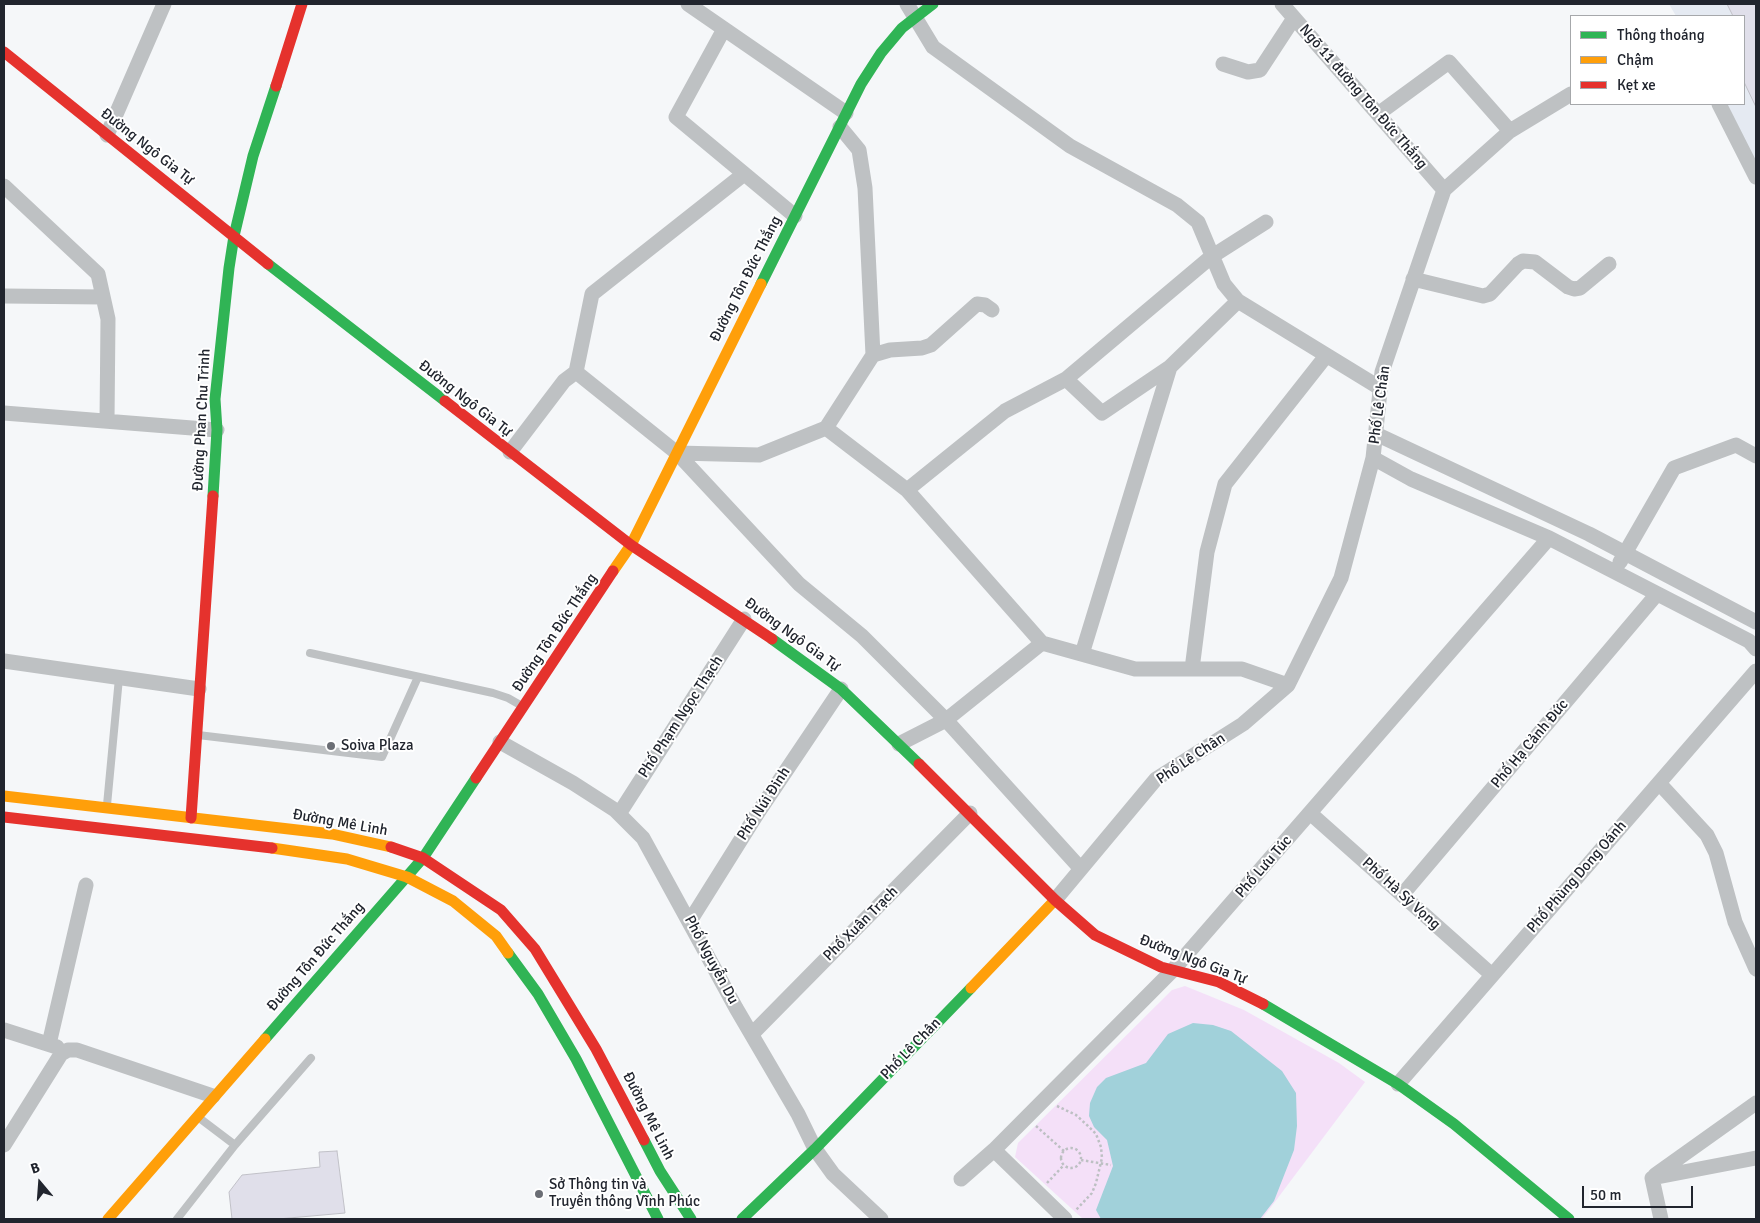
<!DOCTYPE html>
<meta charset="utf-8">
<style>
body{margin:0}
#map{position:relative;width:1760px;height:1223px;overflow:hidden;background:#f5f7f9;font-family:Signika,sans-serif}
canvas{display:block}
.frame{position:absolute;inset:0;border:5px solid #21252e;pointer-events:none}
.legend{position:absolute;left:1570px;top:15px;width:175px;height:90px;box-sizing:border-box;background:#fff;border:1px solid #a6a8ab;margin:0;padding:6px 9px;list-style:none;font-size:15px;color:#21252e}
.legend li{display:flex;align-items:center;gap:10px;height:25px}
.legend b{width:25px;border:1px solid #a6a8ab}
.north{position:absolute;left:15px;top:1158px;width:50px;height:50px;-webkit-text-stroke:4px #fff;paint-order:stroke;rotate:342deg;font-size:14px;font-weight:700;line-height:20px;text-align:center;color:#21252e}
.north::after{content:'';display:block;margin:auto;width:18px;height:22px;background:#21252e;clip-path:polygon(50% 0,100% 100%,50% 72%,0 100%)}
.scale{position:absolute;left:1582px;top:1186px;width:111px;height:22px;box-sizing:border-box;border:2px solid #21252e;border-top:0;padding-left:6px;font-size:15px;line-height:18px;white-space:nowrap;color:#21252e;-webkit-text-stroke:4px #fff;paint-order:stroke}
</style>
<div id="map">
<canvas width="1760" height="1223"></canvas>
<div class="frame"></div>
<ul class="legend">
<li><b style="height:6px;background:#30b455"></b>Thông thoáng</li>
<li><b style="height:6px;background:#ff9f0a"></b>Chậm</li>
<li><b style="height:6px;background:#e5322d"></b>Kẹt xe</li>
</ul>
<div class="north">B</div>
<div class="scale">50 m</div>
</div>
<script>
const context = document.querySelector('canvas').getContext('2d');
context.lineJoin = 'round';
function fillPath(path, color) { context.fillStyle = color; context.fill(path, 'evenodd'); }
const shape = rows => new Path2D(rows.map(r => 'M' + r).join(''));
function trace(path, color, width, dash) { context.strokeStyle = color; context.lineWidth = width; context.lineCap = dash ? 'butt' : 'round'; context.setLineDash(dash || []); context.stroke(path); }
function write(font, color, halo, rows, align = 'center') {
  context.font = font + ' Signika,sans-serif'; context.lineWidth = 4; context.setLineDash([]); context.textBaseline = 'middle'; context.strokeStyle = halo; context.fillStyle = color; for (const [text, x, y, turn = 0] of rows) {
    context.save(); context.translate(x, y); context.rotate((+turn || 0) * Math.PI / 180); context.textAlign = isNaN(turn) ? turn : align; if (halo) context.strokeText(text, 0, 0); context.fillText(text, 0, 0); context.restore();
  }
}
fillPath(shape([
 [1669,4,1756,4,1756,181,1719,104,1744,104,1744,16,1676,16]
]), '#e5eaf2');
fillPath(shape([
 [1185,986,1244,1010,1339,1063,1365,1082,1262,1219,1083,1219,1015,1157,1018,1143,1172,990]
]), '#f4e0f8');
fillPath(shape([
 [1193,1023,1213,1025,1231,1031,1282,1071,1296,1093,1297,1126,1294,1150,1274,1201,1260,1219,1101,1219,1096,1210,1113,1166,1107,1140,1094,1127,1089,1116,1090,1103,1097,1087,1106,1078,1146,1063,1168,1034]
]), '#a1d1da');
const building = shape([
 [1727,4,1756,4,1756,107,1744,82,1744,16,1733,16,1727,4],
 [337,1151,345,1213,278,1219,232,1219,229,1192,242,1175,320,1167,319,1152,337,1151]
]);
fillPath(building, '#e0dfea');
trace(building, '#c1c1c8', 1);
trace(shape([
 [1057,1106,1076,1115,1088,1126,1096,1134,1101,1147,1102,1158,1096,1183,1092,1193,1075,1211],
 [1036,1126,1064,1151],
 '1061 1158a10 10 0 1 1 20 0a10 10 0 1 1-20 0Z',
 [1081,1160,1111,1165],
 [1047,1183,1063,1166]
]), '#bdc0c3', 2.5, [2.5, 2.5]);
trace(shape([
 [310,653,493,693,508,698,522,706],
 [198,735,382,757,418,677],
 [107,805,119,678],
 [198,1117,235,1145],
 [177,1219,235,1145,311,1058]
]), '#bec1c3', 8);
trace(shape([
 [688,4,846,113],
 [907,4,933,47,1070,146,1177,205,1198,222,1224,284,1238,301,1380,388],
 [1282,4,1444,190],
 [724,29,676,117,795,216],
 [1223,64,1248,72,1260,70,1294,18],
 [1719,104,1756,177],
 [1510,131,1571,94],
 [107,135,164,4],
 [4,186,98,274,108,319,107,421],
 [1413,279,1483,296,1490,294,1518,264,1523,261,1535,262,1568,287,1574,289,1580,288,1609,264],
 [4,296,103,297],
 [873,355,890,350,922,348,931,345,977,304,985,305,992,310],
 [576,372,592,294,744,174],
 [1066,379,1102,413,1170,367,1238,301],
 [4,413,217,430],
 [826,428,873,355,865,188,859,150,840,127],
 [1376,434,1589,534,1756,622],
 [510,452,564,381,576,372,677,453,799,584,862,636,946,720,1081,869],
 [677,453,759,455,826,428,907,490,1042,643,1135,669,1242,669,1288,685],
 [1373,458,1411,479,1549,538,1749,641,1756,649],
 [907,490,1005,411,1066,379,1211,257,1266,222],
 [1620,562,1674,468,1736,445,1756,456],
 [1082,654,1170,367],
 [4,661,199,689],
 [1192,669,1207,552,1225,484,1326,356],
 [500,742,573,783,615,810,643,838,736,1008,798,1114,815,1149,833,1174,881,1219],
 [899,744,946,720,1042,643],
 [1659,783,1707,835,1716,853,1735,922,1756,969],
 [1310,813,1492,975],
 [619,814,744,619],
 [1402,895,1657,594],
 [1055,900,1156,779,1243,724,1288,685,1341,578,1373,458,1382,372,1444,190,1510,131,1449,62,1378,114],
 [690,921,757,814,841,689],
 [4,1030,57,1047],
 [752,1034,970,813],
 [49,1044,86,885],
 [1398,1084,1756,671],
 [4,1145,61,1054,68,1050,77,1050,213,1096],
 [994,1150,1065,1219],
 [1655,1175,1756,1103],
 [961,1179,994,1150,1173,970,1549,538],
 [1661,1219,1652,1178,1756,1158]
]), '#bec1c3', 15);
trace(shape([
 [268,264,445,401],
 [761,284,861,84,881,53,902,28,933,4],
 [213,496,217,430,215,399,229,268,234,236,253,156,276,86],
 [772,639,841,689,919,764],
 [508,953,538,994,576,1059,658,1219],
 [1263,1004,1398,1084,1454,1124,1569,1219],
 [265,1039,423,858,476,778],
 [644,1140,660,1171,691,1219],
 [742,1219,815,1149,971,988]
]), '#30b455', 11);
trace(shape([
 [613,571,631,545,761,284],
 [4,796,332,834,391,847],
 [272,848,347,859,407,877,453,901,496,936,508,953],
 [971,988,1055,900],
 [108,1219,265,1039]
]), '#ff9f0a', 11);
trace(shape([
 [4,52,268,264],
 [276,86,302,4],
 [445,401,631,545,772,639],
 [919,764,1055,900,1095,935,1161,967,1219,982,1263,1004],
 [476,778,613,571],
 [4,817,272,848],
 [191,818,213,496],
 [391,847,423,858,501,910,535,949,596,1049,644,1140]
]), '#e5322d', 11);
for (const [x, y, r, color] of [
 [331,746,5,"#6b6e75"],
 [539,1194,5,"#6b6e75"]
]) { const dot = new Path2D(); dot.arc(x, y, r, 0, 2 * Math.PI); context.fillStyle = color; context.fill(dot); trace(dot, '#fff', 2); }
write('15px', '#21252e', '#fff', [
 ["Ngõ 11 đường Tôn Đức Thắng",1363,97,49],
 ["Đường Ngô Gia Tự",147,147,38],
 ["Đường Tôn Đức Thắng",746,279,-63],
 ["Đường Ngô Gia Tự",465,399,38],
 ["Phố Lê Chân",1380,405,-82],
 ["Đường Phan Chu Trinh",202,420,-87],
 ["Đường Tôn Đức Thắng",555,633,-56],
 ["Đường Ngô Gia Tự",792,635,36],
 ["Phố Phạm Ngọc Thạch",681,717,-57],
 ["Phố Hạ Cảnh Đức",1530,744,-50],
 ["Phố Lê Chân",1191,759,-34],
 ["Phố Núi Đinh",764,804,-57],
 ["Đường Mê Linh",340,823,10],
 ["Phố Lưu Túc",1264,867,-49],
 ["Phố Phùng Dong Oánh",1577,877,-49],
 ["Phố Hà Sỹ Vọng",1401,894,42],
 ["Phố Xuân Trạch",861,924,-45],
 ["Đường Tôn Đức Thắng",316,957,-49],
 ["Phố Nguyễn Du",711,960,62],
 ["Đường Ngô Gia Tự",1193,960,21],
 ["Phố Lê Chân",911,1049,-46],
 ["Đường Mê Linh",648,1116,63]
]);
write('15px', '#21252e', '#fff', [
 ["Soiva Plaza",341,746],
 ["Sở Thông tin và",549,1185],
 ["Truyền thông Vĩnh Phúc",549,1202]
], 'left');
</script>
